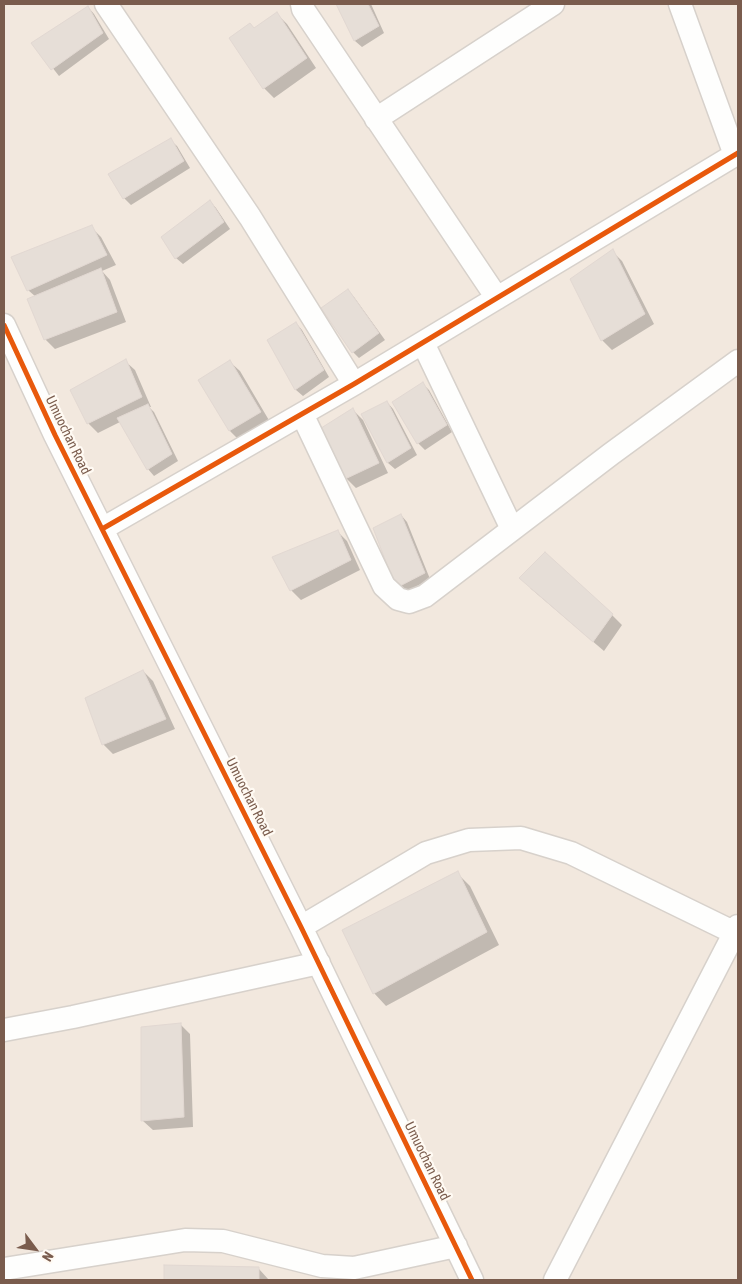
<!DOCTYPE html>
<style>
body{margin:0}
#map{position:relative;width:742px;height:1284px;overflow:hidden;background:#f9f5f0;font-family:"Asap Condensed",sans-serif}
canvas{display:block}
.frame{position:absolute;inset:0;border:5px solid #7a5c4d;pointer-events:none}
.north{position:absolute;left:10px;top:1224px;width:50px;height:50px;-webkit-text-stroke:4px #fffaf3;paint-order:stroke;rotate:121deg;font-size:14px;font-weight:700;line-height:20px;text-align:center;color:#7a5c4d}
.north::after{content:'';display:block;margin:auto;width:18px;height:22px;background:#7a5c4d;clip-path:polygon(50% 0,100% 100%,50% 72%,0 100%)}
</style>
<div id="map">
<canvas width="742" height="1284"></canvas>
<div class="frame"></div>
<div class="north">N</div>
</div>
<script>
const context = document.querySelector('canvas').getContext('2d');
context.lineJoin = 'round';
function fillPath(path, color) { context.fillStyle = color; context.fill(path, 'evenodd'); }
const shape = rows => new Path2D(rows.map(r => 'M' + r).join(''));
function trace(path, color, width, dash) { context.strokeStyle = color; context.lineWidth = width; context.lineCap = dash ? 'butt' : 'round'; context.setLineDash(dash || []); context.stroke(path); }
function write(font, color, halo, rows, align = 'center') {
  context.font = font + ' "Asap Condensed",sans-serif'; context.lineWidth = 4.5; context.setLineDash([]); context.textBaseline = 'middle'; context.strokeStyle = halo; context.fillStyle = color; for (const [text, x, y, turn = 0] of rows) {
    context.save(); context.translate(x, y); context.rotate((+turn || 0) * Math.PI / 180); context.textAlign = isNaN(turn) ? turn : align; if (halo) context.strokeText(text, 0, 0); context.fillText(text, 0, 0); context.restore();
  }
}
fillPath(shape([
 [4,4,738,4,738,1280,4,1280]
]), '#f2e8de');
fillPath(shape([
 [338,4,371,4,384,33,362,47,355,41],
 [88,7,94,14,109,39,59,76,33,43],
 [277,14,287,24,316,68,274,98,264,88,255,29],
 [170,140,177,146,190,168,131,205,124,198],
 [210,201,216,208,230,229,183,264,176,258],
 [91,227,101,237,116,265,102,271,110,280,126,322,55,349,45,339,36,297,28,290],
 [612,251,622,261,654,324,612,350,602,340],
 [348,290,354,297,385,340,359,358,353,352],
 [296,323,302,330,329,377,303,396,296,390,268,341],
 [125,361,135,370,151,407,149,407,154,412,178,461,154,476,148,469,120,422,98,433,88,423],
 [230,362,240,371,270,422,239,440,230,431,199,380],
 [422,383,429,390,452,432,425,450,418,443],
 [387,402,393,409,417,455,395,469,388,463,363,415],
 [353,410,363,420,388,473,356,488,346,478],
 [401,515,407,522,430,579,404,593,398,587],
 [337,531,347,541,360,570,301,600,291,590,274,558],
 [530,588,612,615,622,625,604,651],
 [143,671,153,681,175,729,113,754,103,744],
 [457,873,470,886,499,945,386,1006,374,993],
 [180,1024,190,1034,193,1127,153,1130,143,1121],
 [165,1266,259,1269,269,1280,166,1280]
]), '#0003');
const building = shape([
 [336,4,368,4,379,26,354,41,336,4],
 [88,6,103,33,51,70,31,43,88,6],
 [277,12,307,58,263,89,229,38,250,23,254,28,277,12],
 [171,138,184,161,123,199,108,174,171,138],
 [210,200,224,222,175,259,161,237,210,200],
 [92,225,107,255,27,291,11,257,92,225],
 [613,249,645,314,601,341,570,279,613,249],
 [101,268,117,312,44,340,27,299,101,268],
 [348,289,379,333,352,353,321,308,348,289],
 [296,322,324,370,295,390,267,340,296,322],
 [126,359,142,397,87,424,70,390,126,359],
 [230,360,261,412,229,431,198,380,230,360],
 [423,382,447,425,417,444,392,402,423,382],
 [387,401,411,448,387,463,361,414,387,401],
 [148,404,172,454,147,470,117,418,148,404],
 [353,408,379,463,345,479,318,430,353,408],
 [401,514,425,573,396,588,373,528,401,514],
 [338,530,351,560,290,591,272,557,338,530],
 [545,552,613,614,593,642,519,578,545,552],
 [143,670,166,719,102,745,85,698,143,670],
 [458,871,487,932,373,994,342,930,458,871],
 [181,1023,184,1117,141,1121,141,1027,181,1023],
 [164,1265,259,1267,259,1280,164,1280,164,1265]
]);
fillPath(building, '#e6ded7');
trace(building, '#e2d8d2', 1);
const minor = shape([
 [106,4,250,217,354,384],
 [302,4,303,9,497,298],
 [680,4,735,155],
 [376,119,553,4],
 [4,325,55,435,301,927,472,1280],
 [423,343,512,529],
 [302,414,384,586,398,599,409,602,425,596,611,454,738,361],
 [102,529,354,384,738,153],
 [301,927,426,853,469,840,521,838,571,853,735,933],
 [4,1030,73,1017,319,963],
 [4,1269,185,1240,223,1241,322,1266,354,1268,456,1246],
 [555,1280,738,926]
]);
trace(minor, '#d7d1cb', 25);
trace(minor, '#fefefd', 22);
trace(shape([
 [4,325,55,435,301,927,472,1280],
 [102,529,354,384,738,153]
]), '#e8590c', 5);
write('14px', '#7a5c4d', '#fffaf3', [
 ["Umuochan Road",68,435,64],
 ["Umuochan Road",249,797,63],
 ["Umuochan Road",427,1161,64]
]);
</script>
